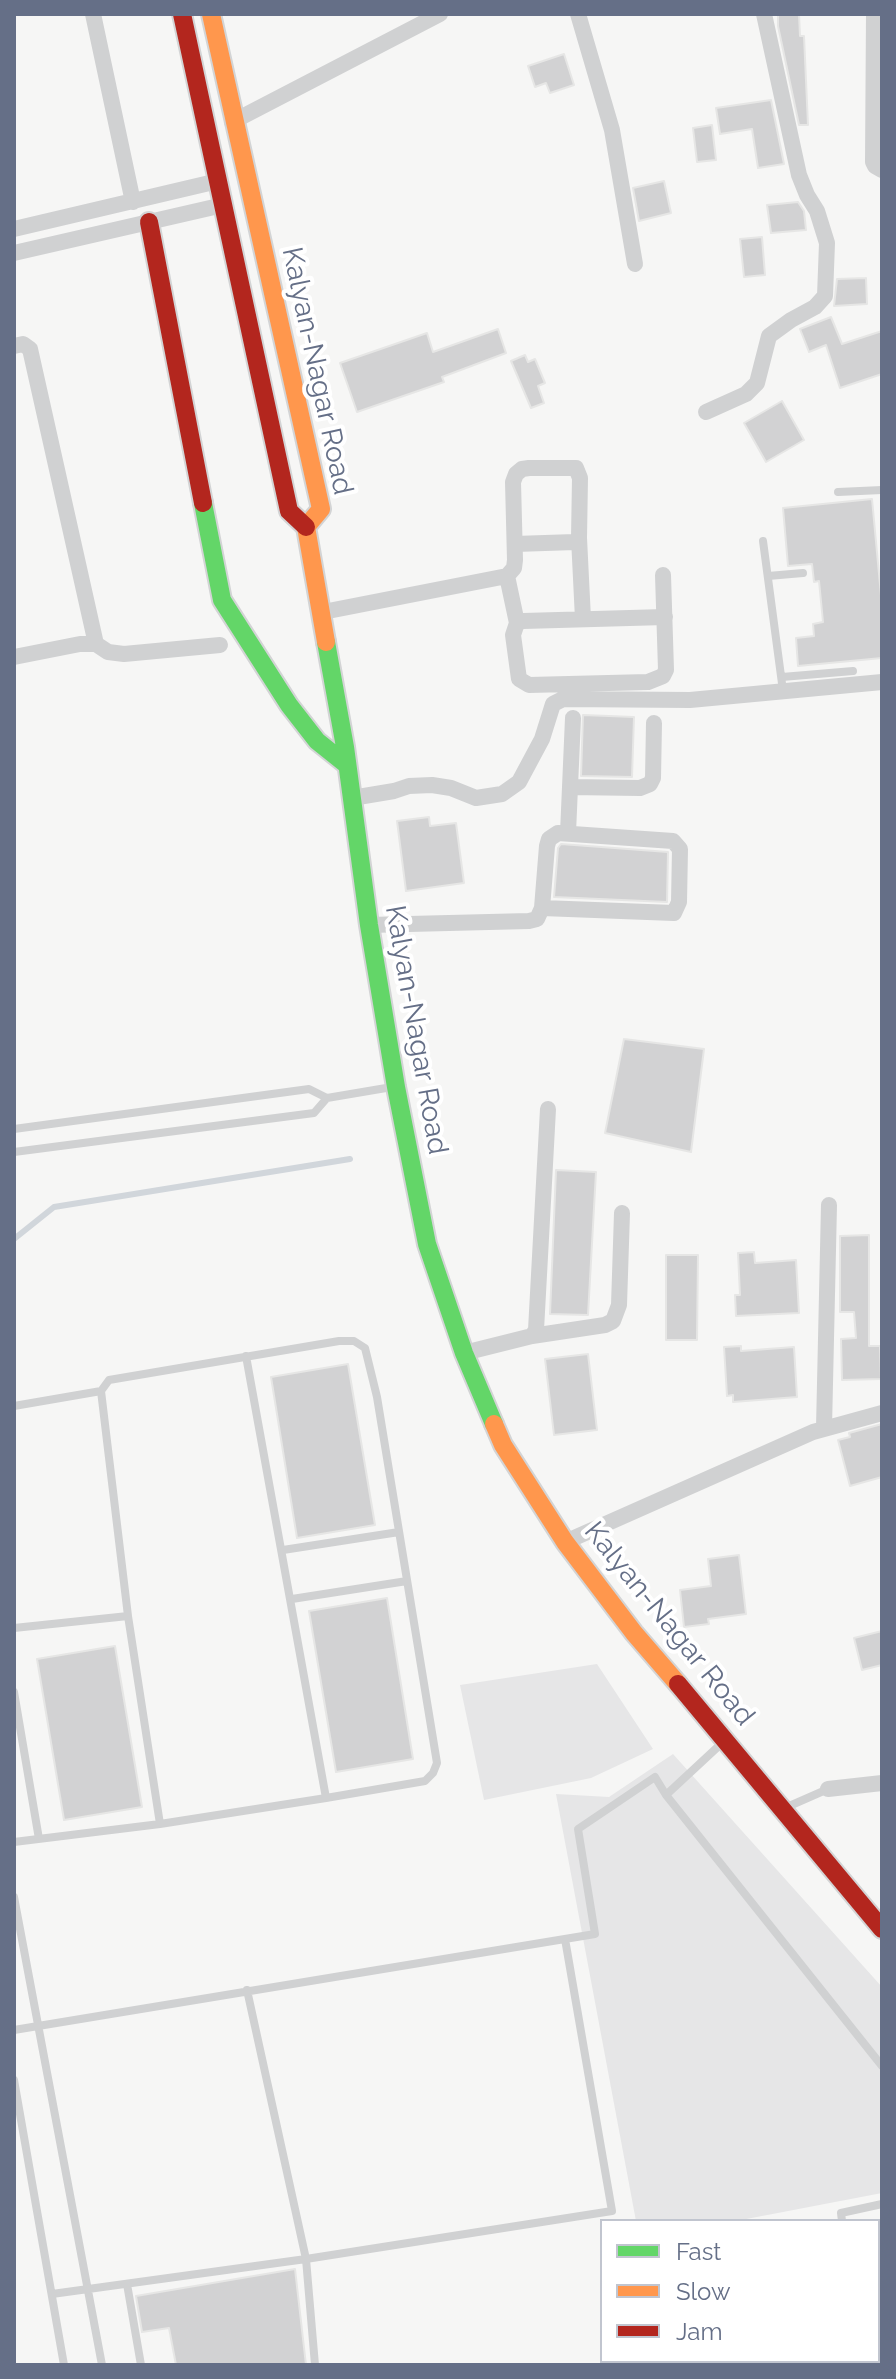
<!DOCTYPE html>
<style>
body{margin:0}
#map{position:relative;width:896px;height:2379px;overflow:hidden;background:#f6f6f5;font-family:Raleway,sans-serif}
canvas{display:block}
.frame{position:absolute;inset:0;border:16px solid #656f87;pointer-events:none}
.legend{position:absolute;left:600px;top:2219px;width:280px;height:144px;box-sizing:border-box;background:#fff;border:2px solid #c1c5cf;margin:0;padding:10px 14px;list-style:none;font-size:24px;color:#656f87}
.legend li{display:flex;align-items:center;gap:16px;height:40px}
.legend b{width:40px;border:2px solid #c1c5cf}
</style>
<div id="map">
<canvas width="896" height="2379"></canvas>
<div class="frame"></div>
<ul class="legend">
<li><b style="height:10px;background:#63d668"></b>Fast</li>
<li><b style="height:10px;background:#ff974d"></b>Slow</li>
<li><b style="height:10px;background:#b3261e"></b>Jam</li>
</ul>
</div>
<script>
const context = document.querySelector('canvas').getContext('2d');
context.lineJoin = 'round';
function fillPath(path, color) { context.fillStyle = color; context.fill(path, 'evenodd'); }
const shape = rows => new Path2D(rows.map(r => 'M' + r).join(''));
function trace(path, color, width, dash) { context.strokeStyle = color; context.lineWidth = width; context.lineCap = dash ? 'butt' : 'round'; context.setLineDash(dash || []); context.stroke(path); }
function write(font, color, halo, rows, align = 'center') {
  context.font = font + ' Raleway,sans-serif'; context.lineWidth = 8; context.setLineDash([]); context.textBaseline = 'middle'; context.strokeStyle = halo; context.fillStyle = color; for (const [text, x, y, turn = 0] of rows) {
    context.save(); context.translate(x, y); context.rotate((+turn || 0) * Math.PI / 180); context.textAlign = isNaN(turn) ? turn : align; if (halo) context.strokeText(text, 0, 0); context.fillText(text, 0, 0); context.restore();
  }
}
fillPath(shape([
 [597,1664,653,1749,591,1778,484,1800,460,1685],
 [673,1754,882,1987,882,2193,736,2221,636,2221,556,1794,609,1797]
]), '#e6e6e7');
trace(shape([
 [14,1239,54,1207,350,1159]
]), '#d1d6db', 6);
const building = shape([
 [778,14,799,14,800,36,804,36,808,125,799,125,778,26,778,14],
 [564,54,574,85,550,93,546,83,535,87,528,66,564,54],
 [771,100,784,164,758,168,752,129,720,134,716,108,771,100],
 [712,125,716,160,697,162,693,128,712,125],
 [664,181,671,213,639,221,633,188,664,181],
 [798,202,804,211,806,230,771,233,767,205,798,202],
 [762,237,765,275,744,277,740,239,762,237],
 [866,278,867,304,834,306,837,279,866,278],
 [831,317,842,344,882,331,882,374,840,388,826,345,809,352,800,329,831,317],
 [498,329,506,353,442,377,444,382,357,412,340,363,427,333,433,352,498,329],
 [525,355,528,362,535,359,545,383,538,386,544,403,531,408,511,361,525,355],
 [782,401,804,440,766,462,744,423,782,401],
 [872,499,882,606,882,658,798,666,796,638,814,636,813,624,823,622,819,581,814,582,812,564,788,566,783,508,872,499],
 [583,715,634,717,632,777,581,776,583,715],
 [429,817,430,826,456,823,464,883,406,891,397,821,429,817],
 [561,844,668,852,667,902,554,897,558,848,561,844],
 [624,1039,704,1049,691,1152,605,1133,624,1039],
 [556,1170,596,1172,588,1315,550,1314,556,1170],
 [869,1235,869,1346,880,1346,881,1379,842,1380,841,1339,856,1338,854,1312,840,1312,840,1236,869,1235],
 [754,1252,755,1263,796,1260,799,1313,736,1316,735,1295,740,1295,738,1253,754,1252],
 [666,1255,698,1255,697,1340,666,1340,666,1255],
 [741,1346,741,1351,794,1347,797,1397,733,1402,733,1395,727,1396,724,1347,741,1346],
 [588,1354,597,1430,554,1435,545,1359,588,1354],
 [348,1364,375,1525,297,1538,271,1377,348,1364],
 [882,1424,882,1477,850,1486,838,1440,850,1437,849,1433,882,1424],
 [739,1555,746,1614,708,1619,709,1624,684,1627,680,1590,711,1586,708,1559,739,1555],
 [387,1598,413,1759,336,1772,309,1611,387,1598],
 [882,1631,882,1665,862,1670,854,1638,882,1631],
 [115,1646,142,1807,64,1820,37,1659,115,1646],
 [295,2269,306,2365,176,2365,169,2328,142,2332,136,2296,295,2269]
]);
fillPath(building, '#d2d2d3');
trace(building, '#e6e6e5', 2);
const fast = shape([
 [203,503,222,600,289,705,317,741,347,765],
 [326,642,345,747,369,925,396,1087,427,1244,464,1353,494,1424]
]);
const slow = shape([
 [211,14,321,509,306,527,326,642],
 [494,1424,503,1445,565,1542,634,1633,678,1684]
]);
const jam = shape([
 [182,14,289,511,306,527],
 [149,222,203,503],
 [678,1684,882,1929]
]);
trace(fast, '#d3d4d5', 22);
trace(slow, '#d3d4d5', 22);
trace(jam, '#d3d4d5', 22);
trace(shape([
 [838,492,882,490],
 [763,541,783,691],
 [768,576,803,573],
 [782,677,853,671],
 [14,1129,309,1089,327,1098,392,1087],
 [14,1152,314,1113,327,1098],
 [246,1356,326,1798],
 [14,1406,101,1391],
 [283,1550,399,1532],
 [292,1599,407,1581],
 [14,1628,128,1616,160,1824],
 [14,1692,39,1839],
 [722,1743,666,1795,882,2066],
 [787,1807,828,1789],
 [14,1842,160,1824,326,1798,425,1781,433,1773,437,1763,377,1397,365,1348,354,1341,339,1341,109,1380,101,1391,128,1616],
 [14,1897,102,2365],
 [247,1990,306,2259,315,2365],
 [14,2030,595,1934,578,1829,655,1777,666,1795],
 [14,2080,64,2365],
 [842,2221,841,2213,882,2204],
 [127,2284,141,2365],
 [52,2294,306,2259,612,2211,565,1939],
 [878,2345,882,2346],
 [732,2365,755,2361]
]), '#d0d1d2', 8);
trace(shape([
 [93,14,133,202],
 [578,14,612,130,635,264],
 [874,14,873,162,875,166,882,170],
 [232,122,440,14],
 [14,229,218,181],
 [14,253,223,205],
 [14,346,23,344,30,349,96,644],
 [706,412,746,394,757,383,769,336,791,320,815,307,825,296,827,243,817,211,807,195,799,175,764,14],
 [579,538,583,619],
 [507,576,517,623,513,635,519,679,529,685,648,682,663,676,666,670,663,575],
 [323,612,507,576,514,568,515,560,513,482,516,474,522,469,529,468,576,468,580,478,579,538,575,542,515,544],
 [517,623,523,621,665,617],
 [14,657,80,644,96,644,108,652,124,654,220,645],
 [570,787,640,788,650,784,653,778,654,723],
 [352,798,394,791,409,786,432,785,451,788,476,798,502,794,519,782,542,739,553,704,563,699,690,700,882,682],
 [568,833,573,718],
 [369,925,529,921,537,919,542,908,547,846,549,839,558,833,673,841,680,849,679,902,674,913,542,908],
 [532,1336,605,1325,613,1321,619,1305,622,1213],
 [464,1353,532,1336,536,1330,548,1109],
 [824,1428,829,1205],
 [565,1542,813,1432,882,1413],
 [828,1789,882,1783]
]), '#d0d1d2', 16);
trace(fast, '#63d668', 18);
trace(slow, '#ff974d', 18);
trace(jam, '#b3261e', 18);
write('28px', '#656f87', '#fff', [
 ["Kalyan-Nagar Road",317,371,78],
 ["Kalyan-Nagar Road",416,1030,80],
 ["Kalyan-Nagar Road",669,1624,51]
]);
</script>
